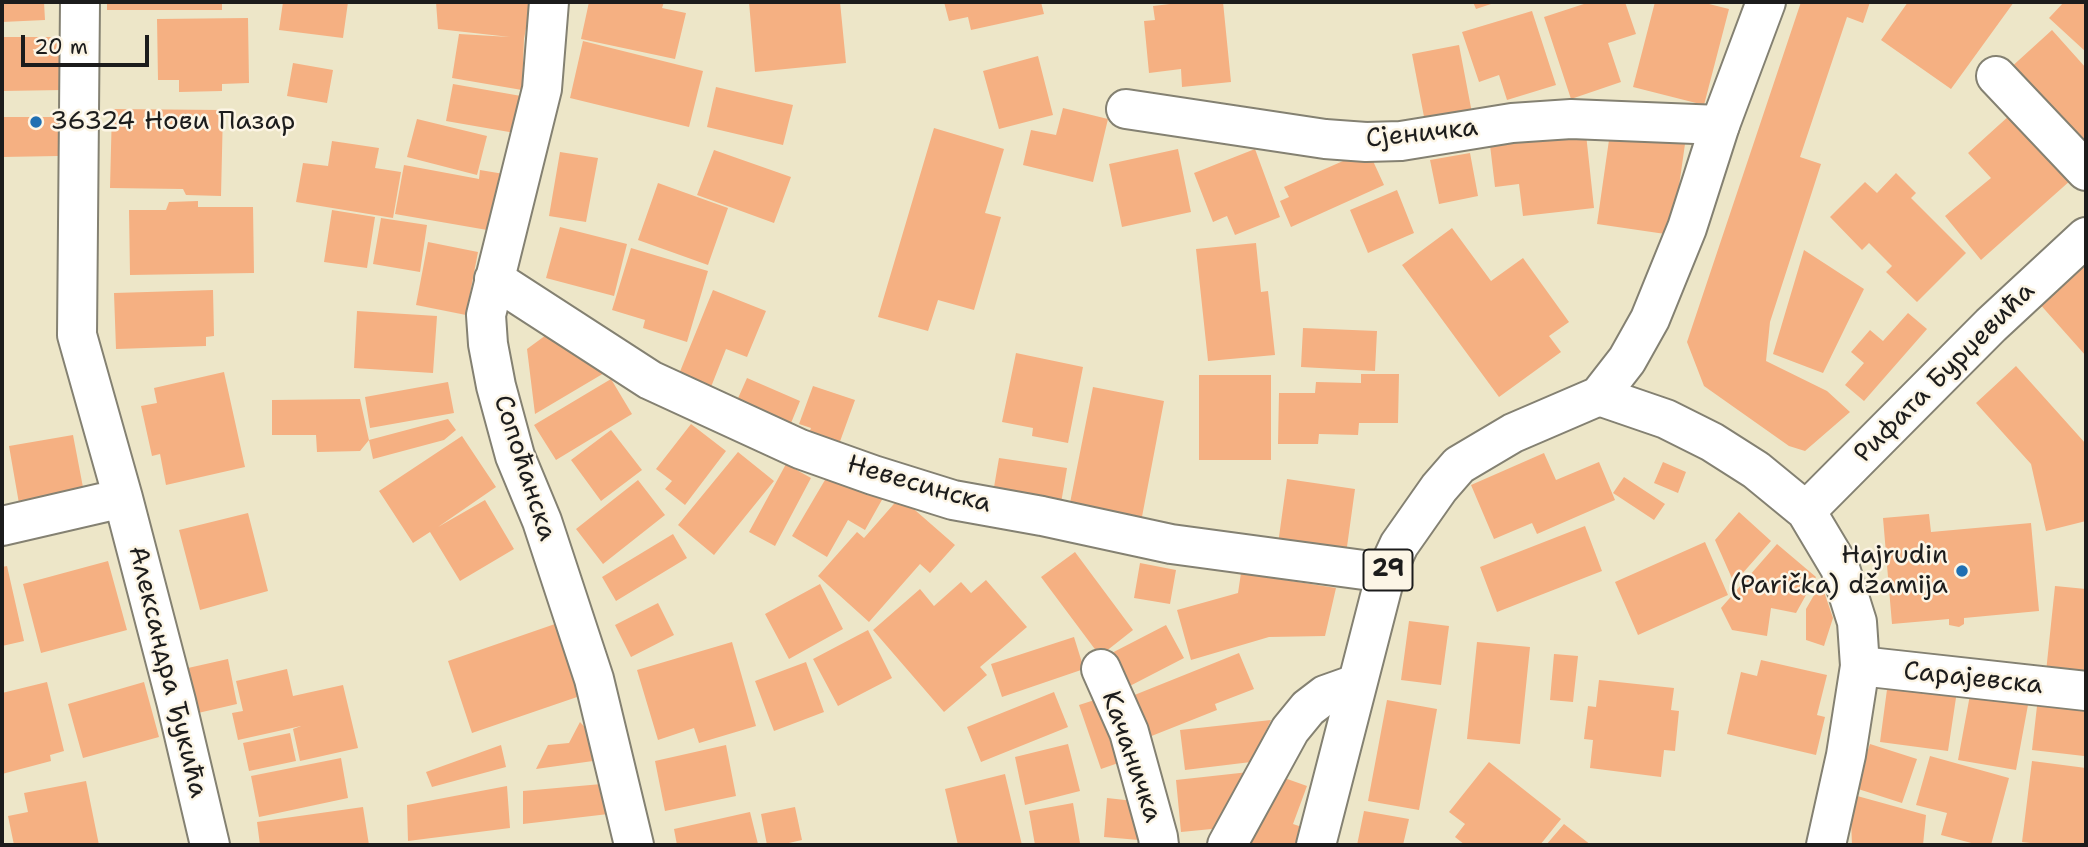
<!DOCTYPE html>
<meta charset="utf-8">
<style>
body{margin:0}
#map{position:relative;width:2088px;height:847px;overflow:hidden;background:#ede6c8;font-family:"Shantell Sans",sans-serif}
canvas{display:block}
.frame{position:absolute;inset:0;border:4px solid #1c1c1c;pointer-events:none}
.scale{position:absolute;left:21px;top:35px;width:128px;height:32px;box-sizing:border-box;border:4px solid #1c1c1c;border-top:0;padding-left:9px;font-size:21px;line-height:24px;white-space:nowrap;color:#1c1c1c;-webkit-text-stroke:5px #fcf5e5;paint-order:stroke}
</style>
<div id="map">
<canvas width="2088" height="847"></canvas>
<div class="frame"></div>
<div class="scale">20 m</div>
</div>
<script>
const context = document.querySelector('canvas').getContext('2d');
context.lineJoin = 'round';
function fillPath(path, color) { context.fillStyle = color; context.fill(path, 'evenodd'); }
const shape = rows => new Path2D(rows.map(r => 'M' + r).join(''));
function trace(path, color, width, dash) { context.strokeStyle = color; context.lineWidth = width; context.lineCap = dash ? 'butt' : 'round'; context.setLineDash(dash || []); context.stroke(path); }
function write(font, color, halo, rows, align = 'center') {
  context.font = font + ' "Shantell Sans",sans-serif'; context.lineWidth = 5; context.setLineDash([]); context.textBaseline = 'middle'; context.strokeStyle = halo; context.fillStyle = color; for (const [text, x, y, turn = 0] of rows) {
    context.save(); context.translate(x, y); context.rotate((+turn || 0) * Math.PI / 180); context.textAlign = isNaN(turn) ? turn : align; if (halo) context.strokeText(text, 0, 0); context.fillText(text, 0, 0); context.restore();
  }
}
fillPath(shape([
 [2,2,44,2,45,20,2,22],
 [107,2,222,2,222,10,107,10],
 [283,2,348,2,343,38,279,30],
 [436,2,531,2,524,39,522,90,452,78,459,34,510,37,438,29],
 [589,2,664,2,662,8,686,13,675,59,581,39],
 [749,2,840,2,846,63,755,72],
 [944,2,1041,2,1044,14,971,30,968,17,949,21],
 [1187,2,1223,2,1231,82,1182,87,1181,69,1149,73,1144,21,1155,20,1153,6],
 [1473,2,1497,2,1476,9],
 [1590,2,1625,2,1636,34,1608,43,1621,82,1571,99,1544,17],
 [1655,2,1701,2,1729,9,1704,105,1633,87],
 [1801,2,1870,2,1863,23,1847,17,1800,157,1821,164,1770,322,1766,361,1827,391,1850,412,1805,451,1789,446,1704,386,1687,342],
 [1908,2,2014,2,1951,89,1881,40],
 [2064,2,2086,2,2086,52,2049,18],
 [1532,11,1556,85,1507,100,1499,75,1479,82,1462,32],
 [248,18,249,83,222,84,222,91,179,92,179,80,158,80,157,19],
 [2052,30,2086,68,2086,156,2008,70],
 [2,37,62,37,63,90,2,91],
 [583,41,703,71,689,127,570,98],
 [1459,45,1472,113,1425,122,1412,54],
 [1038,56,1053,115,999,129,983,71],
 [293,63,333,70,327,103,287,96],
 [453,84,521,96,515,133,446,121],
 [716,87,793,105,783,145,707,127],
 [1063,108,1108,119,1093,182,1023,165,1031,130,1056,135],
 [112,109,223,110,221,196,186,195,183,189,110,188],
 [2010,115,2071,180,1981,260,1945,216,1991,178,1968,153],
 [2,117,58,117,58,156,2,157],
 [417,119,487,136,477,175,407,157],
 [934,128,1004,149,985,213,1001,217,974,310,938,300,928,331,878,317],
 [1610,133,1685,144,1672,235,1597,224],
 [1586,134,1594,208,1523,216,1519,184,1495,187,1490,145],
 [332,141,379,148,375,168,401,172,393,218,296,202,303,163,328,166],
 [1178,149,1191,212,1122,227,1109,164],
 [1255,149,1280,217,1235,235,1227,216,1213,222,1194,173],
 [714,150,791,177,774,223,697,195],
 [1368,150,1384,185,1291,227,1280,201,1289,197,1284,187],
 [560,152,598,158,586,222,549,216],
 [1470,153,1478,196,1439,204,1430,160],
 [404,165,479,179,480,170,504,174,493,231,395,214],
 [1896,173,1916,193,1911,198,1966,253,1917,302,1886,272,1892,266,1869,243,1862,250,1830,217,1865,182,1877,193],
 [658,183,728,208,708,265,638,240],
 [1397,190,1414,233,1368,253,1350,210],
 [198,201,198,207,253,207,254,273,130,275,129,210,166,210,169,202],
 [332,210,375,217,367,268,324,262],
 [381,218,427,225,420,272,373,264],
 [560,227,627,244,614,296,546,278],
 [1452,228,1491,281,1523,258,1569,322,1549,336,1561,352,1499,397,1402,265],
 [428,242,478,252,466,315,416,305],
 [1256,243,1261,292,1268,291,1275,355,1208,361,1196,249],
 [631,248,708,271,687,342,643,328,645,320,612,310],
 [1804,250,1864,289,1823,373,1773,354],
 [2086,257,2086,356,2038,302],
 [213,290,214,336,206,337,206,346,116,349,114,293],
 [713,290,766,311,747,357,726,349,711,387,679,374],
 [357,311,437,316,433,373,354,368],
 [1908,313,1927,329,1864,401,1845,385,1864,363,1851,352,1870,330,1883,341],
 [557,327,616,366,535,414,527,349],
 [1303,328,1377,331,1375,371,1301,367],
 [1016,353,1083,367,1068,443,1032,436,1033,428,1002,422],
 [2016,366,2086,444,2086,521,2046,531,2031,464,1976,403],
 [224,372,245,467,166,485,160,454,152,456,141,406,157,403,154,388],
 [1361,374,1399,374,1398,423,1359,423,1358,435,1319,434,1318,444,1278,444,1279,393,1315,393,1316,382,1361,383],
 [1199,375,1271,375,1271,460,1199,460],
 [747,378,800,401,789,428,735,405],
 [611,379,632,414,556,460,534,425],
 [448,382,454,413,370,428,365,397],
 [813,386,855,400,838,447,808,436,811,428,799,424],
 [1093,387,1164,401,1141,522,1069,508],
 [360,399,369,440,360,451,317,452,316,435,272,435,272,400],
 [448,419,456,430,444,440,373,459,369,440],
 [691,424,726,451,685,505,665,489,672,481,656,469],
 [611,430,642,470,601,501,571,460],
 [73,435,86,503,21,515,9,446],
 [462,436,496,487,438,527,485,500,514,549,460,581,430,532,413,543,379,491],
 [738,452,774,481,714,555,678,525],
 [1544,453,1556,480,1599,462,1615,500,1537,534,1532,523,1494,539,1471,485],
 [999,458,1067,468,1061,503,993,493],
 [1663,462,1686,472,1678,493,1654,483],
 [786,464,811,478,775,546,749,532],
 [832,468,883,498,865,530,848,520,827,557,792,536],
 [1624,477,1665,504,1654,520,1613,493],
 [1287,479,1355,489,1346,554,1278,544],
 [638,480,665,515,603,564,576,529],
 [900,497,955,545,930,573,920,564,869,622,818,576,857,532,864,538],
 [1739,512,1771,541,1734,583,1715,540],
 [248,513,268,591,200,610,179,530],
 [1929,514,1931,532,2031,523,2039,611,1964,618,1964,624,1959,627,1949,625,1949,619,1892,624,1883,518],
 [1585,526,1602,571,1497,612,1480,567],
 [673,534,687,558,616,601,602,577],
 [1705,542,1728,595,1638,635,1615,582],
 [1777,544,1816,577,1796,613,1771,608,1767,636,1732,630,1721,608],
 [1075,552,1133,630,1100,656,1041,577],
 [108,561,127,630,41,653,23,584],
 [1140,563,1176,570,1170,604,1134,598],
 [7,566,24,641,2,646,2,567],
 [1241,573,1336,588,1325,636,1269,637,1191,660,1177,610,1238,593],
 [986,580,1027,627,980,667,987,675,944,712,873,630,920,589,934,606,961,582,971,593],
 [1821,583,1833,618,1824,646,1806,640,1806,609],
 [820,584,843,629,789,659,765,614],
 [2055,586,2086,589,2086,676,2046,672],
 [658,603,674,635,631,657,615,625],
 [1409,621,1449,626,1441,685,1401,680],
 [555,624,580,696,472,733,448,661],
 [1166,625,1184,658,1122,690,1104,657],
 [868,630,892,678,838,706,813,659],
 [1074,637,1084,669,1002,697,991,664],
 [732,642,756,726,699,743,694,728,658,740,637,670],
 [1477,642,1530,647,1520,744,1467,739],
 [1239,653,1254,689,1215,704,1217,710,1149,737,1132,696],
 [1554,654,1578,656,1573,702,1550,700],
 [228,659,237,704,198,713,188,668],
 [1761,660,1827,675,1817,715,1825,717,1816,755,1727,734,1741,672,1757,676],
 [806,662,824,712,774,731,755,681],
 [287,669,293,696,343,685,358,748,300,761,293,729,301,726,238,740,232,713,243,711,236,681],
 [1599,680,1674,688,1671,710,1679,711,1675,751,1664,750,1661,777,1590,768,1593,740,1584,739,1588,706,1596,707],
 [47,682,64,751,50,755,51,761,2,774,2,693],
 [144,682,159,737,83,758,68,704],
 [1888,682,1957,691,1948,751,1880,742],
 [1972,684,2030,694,2016,770,1958,760],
 [1054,692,1068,727,981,762,967,727],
 [1107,696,1127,760,1101,769,1079,705],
 [1387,700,1437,709,1419,810,1368,801],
 [2037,706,2086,711,2084,756,2032,750],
 [1271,720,1251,762,1185,770,1180,730],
 [580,722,595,738,593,761,536,769,548,745,569,743],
 [290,733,296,761,249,771,243,743],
 [1068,744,1080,791,1025,805,1015,757],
 [1870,744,1917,759,1902,803,1855,788],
 [501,745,506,767,432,787,426,772],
 [726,745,736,796,665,811,655,761],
 [1930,756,2009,778,1991,845,1979,845,1941,835,1947,813,1916,805],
 [341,758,348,798,259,817,251,776],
 [2032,761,2086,768,2086,845,2048,845,2022,842],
 [1489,762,1561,819,1540,845,1465,845,1455,837,1465,824,1449,812],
 [1249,772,1222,828,1181,832,1176,780],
 [1005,774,1022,845,958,845,945,789],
 [1276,775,1307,786,1293,824,1302,827,1295,845,1250,845],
 [86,781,99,845,14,845,8,816,28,812,24,793],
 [613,783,617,813,523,824,523,791],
 [507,786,510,828,408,841,407,805],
 [1850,794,1926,815,1923,845,1852,845],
 [1107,798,1143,802,1139,840,1104,837],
 [1073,803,1080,843,1035,845,1029,811],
 [363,807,369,845,260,845,257,822],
 [795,807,802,840,780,845,767,845,761,814],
 [1364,811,1409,819,1403,845,1357,845],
 [750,812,758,844,677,845,674,829],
 [1564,824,1591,845,1546,845]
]), '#f5b082');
const minor = shape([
 [80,2,77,335,123,498,176,701,210,845],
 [549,2,542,89,486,315,488,344,496,386,515,456,542,521,594,679,634,845],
 [1996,76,2086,171],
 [1126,109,1325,139,1366,142,1401,141,1512,123,1571,119,1720,125],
 [494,279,650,380,800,449,873,475,953,500,1042,516,1171,544,1386,573],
 [1599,396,1666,419,1712,442,1756,470,1806,511,1840,568,1857,622,1860,666,1846,755,1826,845],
 [1806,511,1991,325,2086,237],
 [2,526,123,498],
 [1860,666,2086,691],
 [1101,669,1129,732,1158,837,1159,845],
 [1227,845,1290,730,1308,708,1325,695,1356,684]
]);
const major = shape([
 [1316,845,1386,573,1399,545,1439,488,1459,465,1513,433,1599,396,1627,360,1650,319,1687,228,1720,125,1766,2]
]);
trace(minor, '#848172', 42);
trace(major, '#848172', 42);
trace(minor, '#fff', 38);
trace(major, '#fff', 38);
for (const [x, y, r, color] of [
 [36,122,7,"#1f6fb2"],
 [1962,571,7,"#1f6fb2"]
]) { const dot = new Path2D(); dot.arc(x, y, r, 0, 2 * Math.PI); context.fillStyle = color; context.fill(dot); trace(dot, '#fcf5e5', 2.5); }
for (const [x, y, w] of [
 [1388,570,49]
]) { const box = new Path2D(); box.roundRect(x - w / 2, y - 20.5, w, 41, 5); context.fillStyle = '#fcf5e5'; context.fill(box); trace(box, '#1c1c1c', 2); }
write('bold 24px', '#1c1c1c', null, [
 ["29",1388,570]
]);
write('26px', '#1c1c1c', '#fcf5e5', [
 ["36324 Нови Пазар",50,122],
 ["Hajrudin",1948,556,"right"],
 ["(Parička) džamija",1948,586,"right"]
], 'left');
write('26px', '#1c1c1c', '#fcf5e5', [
 ["Сјеничка",1422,134,-6],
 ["Рифата Бурџевића",1945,373,-45],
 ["Сопоћанска",524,468,72],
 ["Невесинска",919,485,16],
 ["Александра Ђукића",167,672,76],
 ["Сарајевска",1973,679,6],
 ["Качаничка",1131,757,71]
]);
</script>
